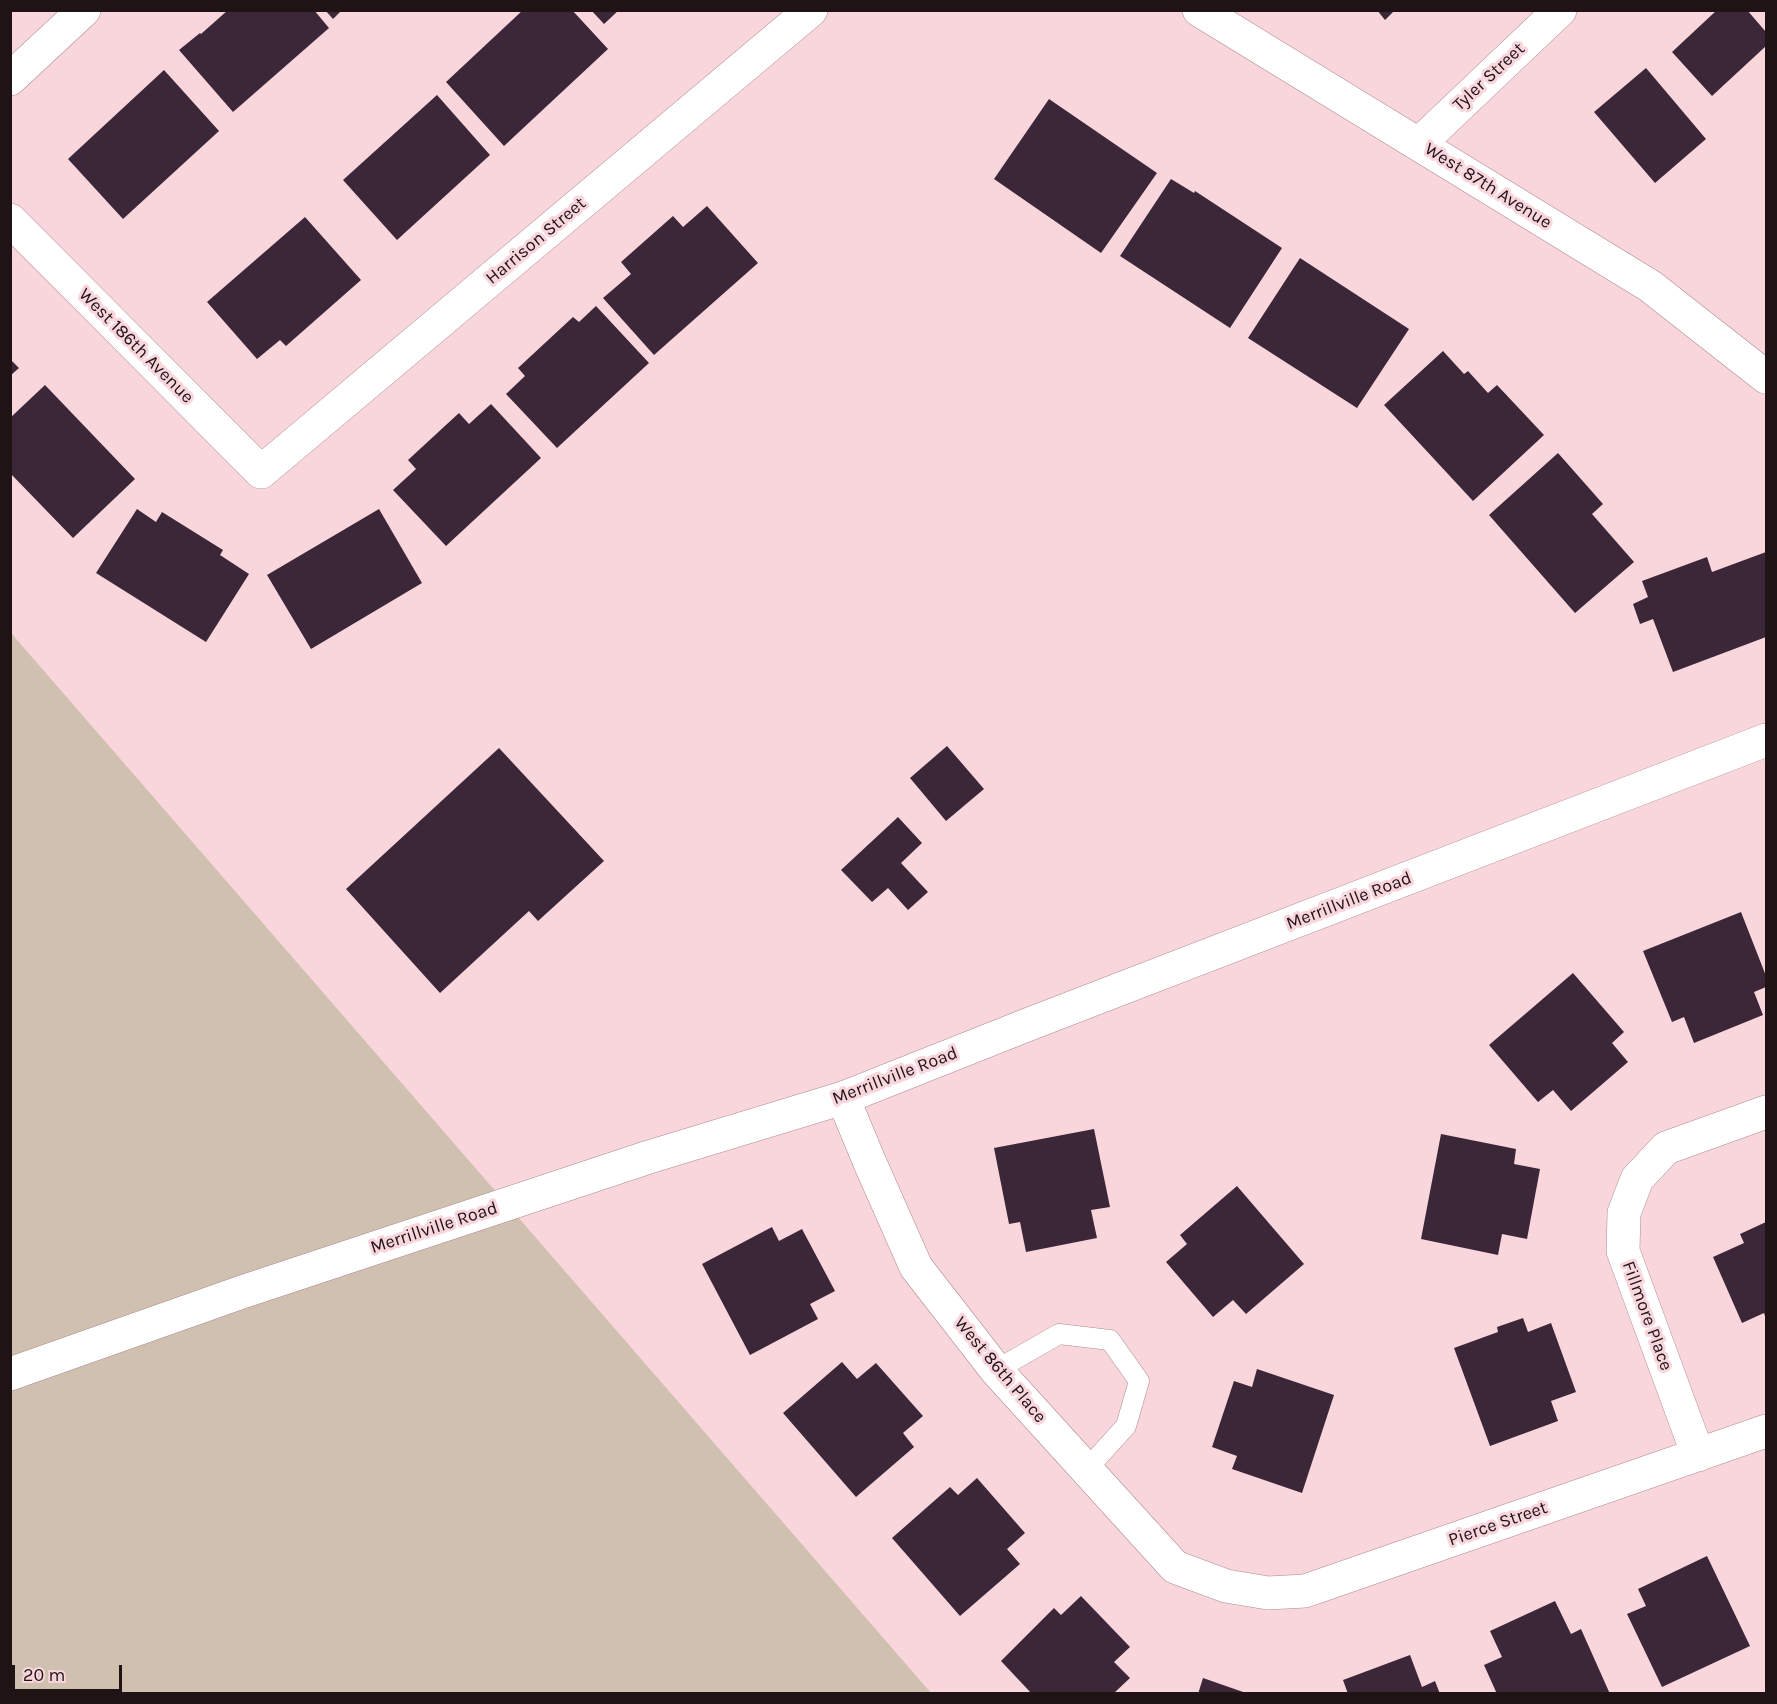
<!DOCTYPE html>
<style>
body{margin:0}
#map{position:relative;width:1777px;height:1704px;overflow:hidden;background:#f9d5dc;font-family:Karla,sans-serif}
canvas{display:block}
.frame{position:absolute;inset:0;border:12px solid #1f1316;pointer-events:none}
.scale{position:absolute;left:12px;top:1665px;width:110px;height:27px;box-sizing:border-box;border:3px solid #1f1316;border-top:0;padding-left:8px;font-size:18px;line-height:21px;white-space:nowrap;color:#1f1316;-webkit-text-stroke:4px #f9d5dc;paint-order:stroke}
</style>
<div id="map">
<canvas width="1777" height="1704"></canvas>
<div class="frame"></div>
<div class="scale">20 m</div>
</div>
<script>
const context = document.querySelector('canvas').getContext('2d');
context.lineJoin = 'round';
function fillPath(path, color) { context.fillStyle = color; context.fill(path, 'evenodd'); }
const shape = rows => new Path2D(rows.map(r => 'M' + r).join(''));
function trace(path, color, width, dash) { context.strokeStyle = color; context.lineWidth = width; context.lineCap = dash ? 'butt' : 'round'; context.setLineDash(dash || []); context.stroke(path); }
function write(font, color, halo, rows, align = 'center') {
  context.font = font + ' Karla,sans-serif'; context.lineWidth = 6; context.setLineDash([]); context.textBaseline = 'middle'; context.strokeStyle = halo; context.fillStyle = color; for (const [text, x, y, turn = 0] of rows) {
    context.save(); context.translate(x, y); context.rotate((+turn || 0) * Math.PI / 180); context.textAlign = isNaN(turn) ? turn : align; if (halo) context.strokeText(text, 0, 0); context.fillText(text, 0, 0); context.restore();
  }
}
fillPath(shape([
 [11,633,931,1693,11,1693]
]), '#d0c0af');
fillPath(shape([
 [228,10,314,10,329,28,233,112,179,50,200,33,201,34],
 [325,10,342,10,333,19],
 [523,10,572,10,608,49,504,146,446,82],
 [591,10,619,10,604,24],
 [1377,10,1395,10,1385,20],
 [1717,10,1747,10,1766,32,1766,46,1712,96,1672,52],
 [1646,68,1706,139,1655,183,1594,112],
 [164,70,219,131,123,219,68,159],
 [437,95,490,155,397,240,343,180],
 [1049,99,1157,173,1101,253,994,179],
 [1171,179,1194,193,1195,191,1282,248,1230,328,1120,256],
 [707,206,758,263,654,355,603,298,631,274,621,262,673,216,683,227],
 [305,217,361,280,286,346,280,340,257,359,207,302],
 [1300,258,1409,329,1357,408,1248,338],
 [596,306,649,363,557,448,506,394,525,376,518,368,573,317,579,322],
 [1443,351,1464,374,1468,371,1488,393,1497,385,1544,435,1473,501,1384,405],
 [10,359,19,368,10,376],
 [45,385,135,479,73,538,10,473,10,418],
 [491,404,541,458,446,546,393,490,416,469,408,460,459,413,469,424],
 [1558,453,1603,504,1592,514,1634,562,1575,613,1489,515],
 [137,509,156,522,162,512,223,550,220,555,249,574,206,642,96,573],
 [379,509,422,583,311,649,267,575],
 [1766,552,1766,637,1673,672,1653,619,1640,624,1633,604,1648,597,1642,581,1707,557,1712,572],
 [947,746,984,789,946,821,910,778],
 [499,748,604,861,538,921,529,911,440,993,346,889],
 [898,817,922,843,901,863,928,892,908,910,888,888,872,902,841,870],
 [1741,912,1766,976,1766,987,1754,992,1763,1015,1694,1043,1684,1017,1672,1022,1643,951],
 [1573,973,1624,1032,1612,1043,1628,1062,1571,1111,1553,1090,1538,1102,1489,1045],
 [1094,1129,1110,1207,1091,1210,1097,1238,1026,1252,1020,1222,1009,1224,994,1148],
 [1441,1134,1516,1149,1514,1164,1540,1169,1527,1239,1502,1234,1498,1255,1421,1239],
 [1237,1186,1304,1264,1246,1314,1233,1300,1213,1317,1166,1262,1187,1244,1180,1235],
 [1766,1222,1766,1319,1764,1313,1742,1323,1713,1257,1744,1243,1740,1234],
 [772,1227,779,1241,802,1229,835,1291,810,1304,818,1319,750,1355,702,1264],
 [1523,1318,1528,1332,1551,1323,1576,1392,1551,1401,1558,1421,1490,1446,1454,1348,1498,1332,1497,1327],
 [842,1362,857,1379,876,1363,923,1416,903,1433,914,1447,856,1497,783,1413],
 [1257,1369,1334,1395,1302,1493,1232,1469,1237,1456,1212,1447,1234,1381,1252,1387],
 [977,1478,1025,1533,1007,1549,1020,1564,960,1616,892,1538,950,1487,958,1495],
 [1707,1556,1750,1646,1662,1687,1627,1614,1646,1606,1638,1589],
 [1081,1596,1130,1647,1114,1662,1130,1678,1113,1694,1032,1694,1001,1661,1054,1608,1061,1615],
 [1555,1601,1571,1634,1581,1629,1610,1694,1497,1694,1484,1665,1502,1657,1490,1631],
 [1410,1655,1422,1687,1435,1681,1440,1694,1348,1694,1343,1680],
 [1203,1678,1246,1693,1246,1694,1198,1694]
]), '#3c2739');
const service = shape([
 [996,1370,1059,1334,1110,1340,1139,1381,1126,1426,1087,1469]
]);
const minor = shape([
 [1199,10,1650,286,1766,377],
 [10,79,84,10],
 [1419,144,1560,10],
 [10,220,261,472,811,10],
 [843,1098,870,1163,916,1267,996,1370,1175,1567,1226,1586,1268,1593,1305,1591,1766,1431],
 [1698,1455,1623,1251,1624,1213,1637,1179,1666,1148,1766,1112]
]);
const tertiary = shape([
 [10,1374,242,1292,649,1157,843,1098,1032,1023,1766,740]
]);
trace(service, '#ac8b92', 21);
trace(minor, '#ac8b92', 34);
trace(tertiary, '#ac8b92', 34);
trace(service, '#fff', 20);
trace(minor, '#fff', 33);
trace(tertiary, '#fff', 33);
write('18px', '#1f1316', '#f9d5dc', [
 ["Tyler Street",1489,77,-43],
 ["West 87th Avenue",1488,186,32],
 ["Harrison Street",536,241,-40],
 ["West 186th Avenue",136,346,45],
 ["Merrillville Road",1349,901,-21],
 ["Merrillville Road",895,1076,-21],
 ["Merrillville Road",434,1228,-18],
 ["Fillmore Place",1647,1316,70],
 ["West 86th Place",1000,1370,50],
 ["Pierce Street",1498,1524,-19]
]);
</script>
